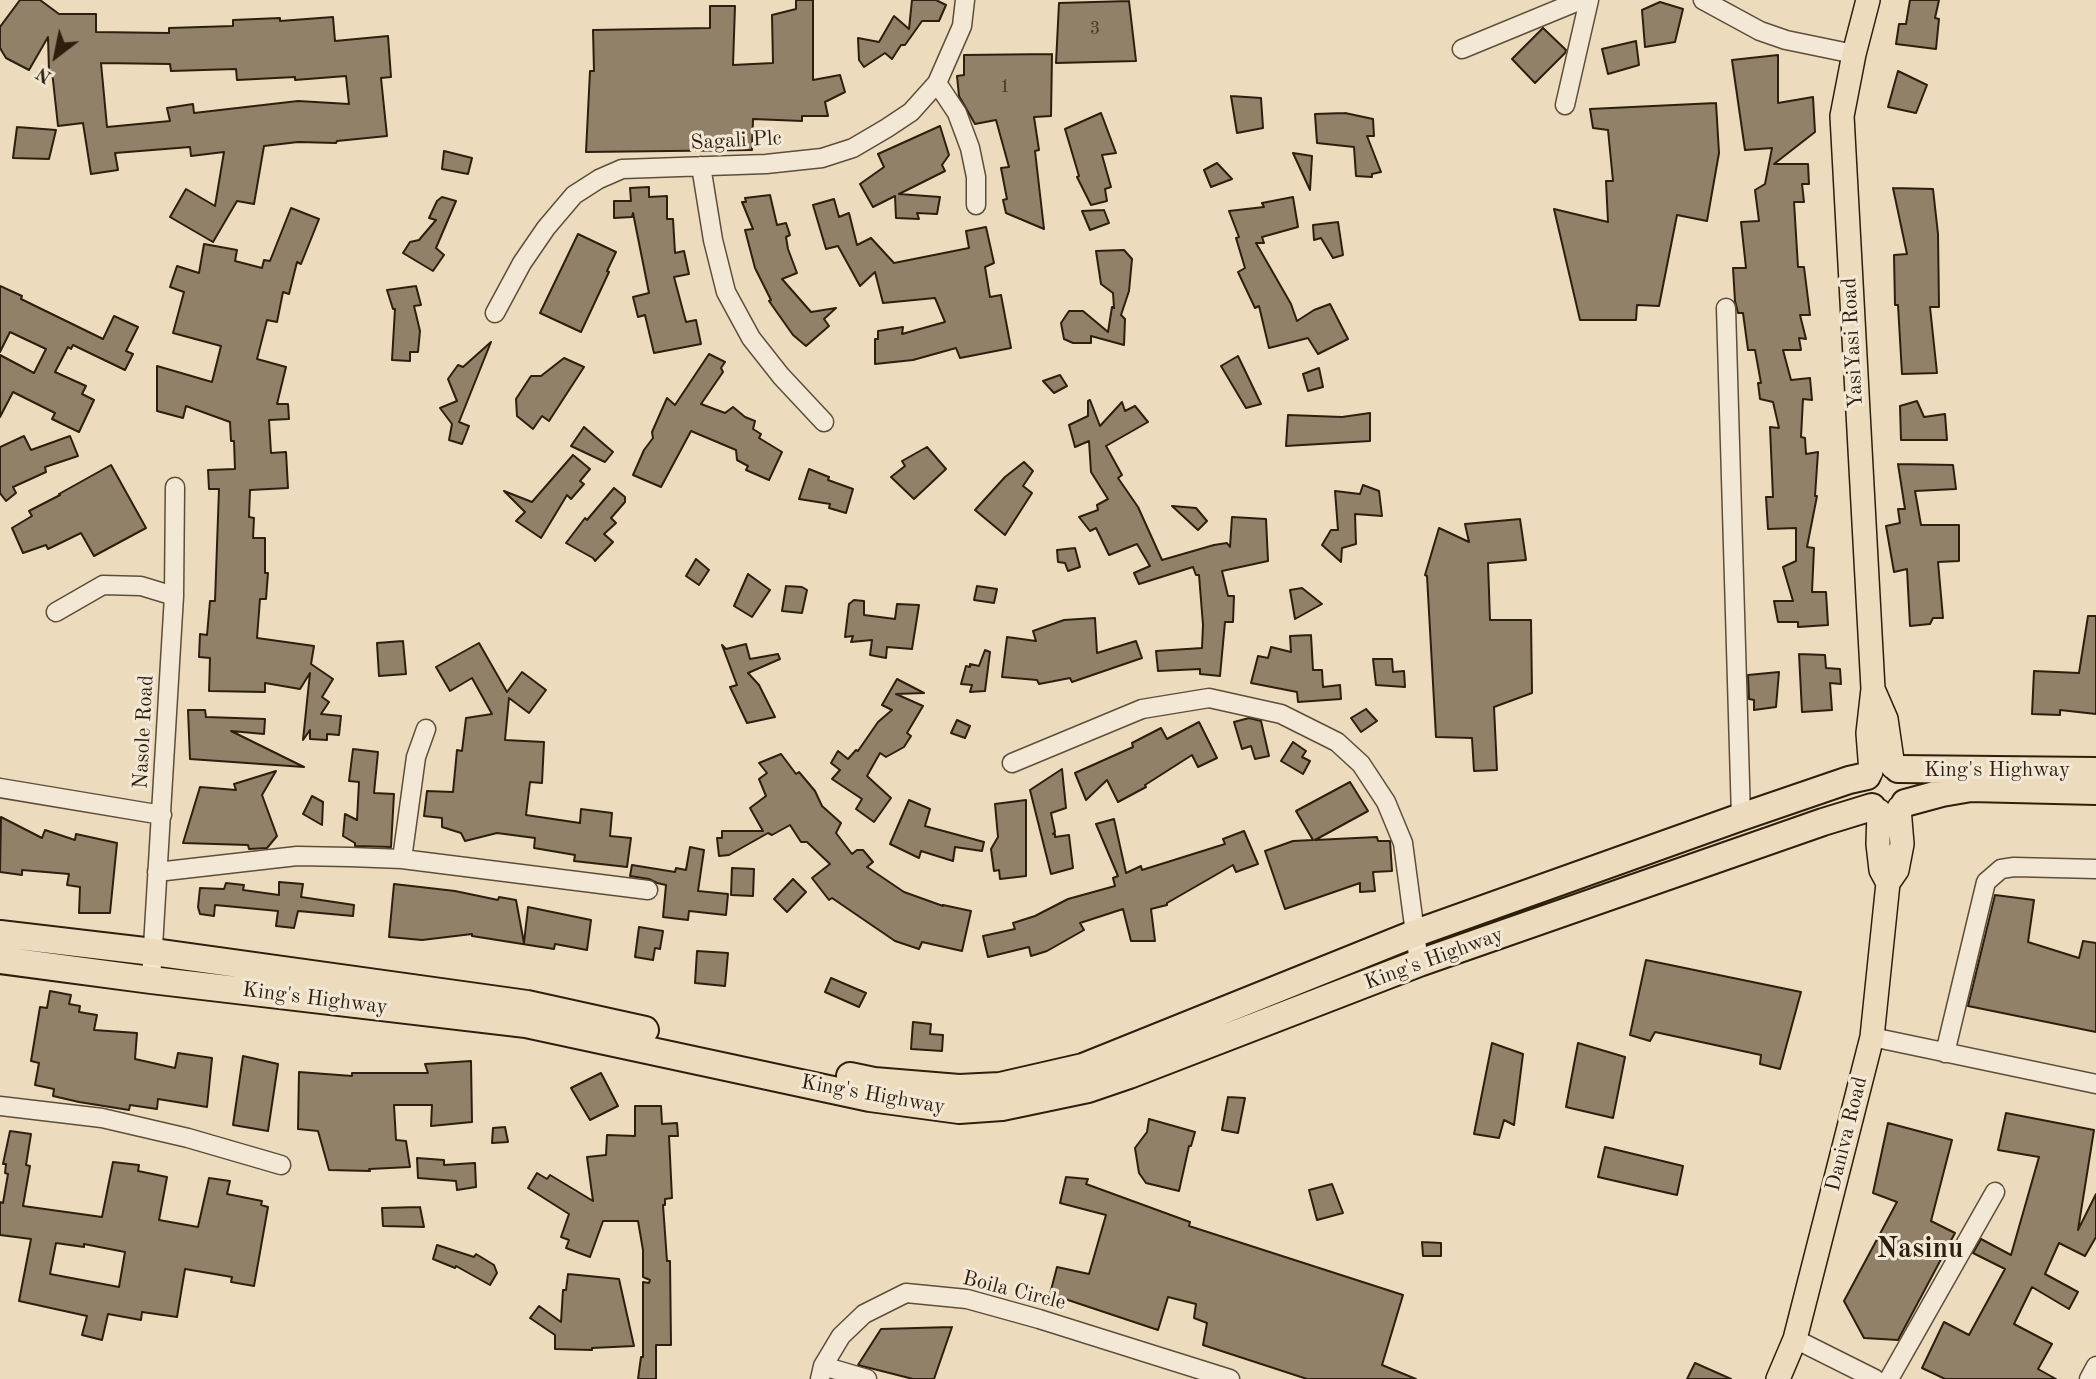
<!DOCTYPE html>
<style>
body{margin:0}
#map{position:relative;width:2096px;height:1379px;overflow:hidden;background:#eddbbe;font-family:"Old Standard TT",serif}
canvas{display:block}
.north{position:absolute;left:21px;top:21px;width:70px;height:70px;-webkit-text-stroke:5px #f3e8d5;paint-order:stroke;rotate:212deg;font-size:19px;font-weight:700;line-height:28px;text-align:center;color:#2d1f0d}
.north::after{content:'';display:block;margin:auto;width:24px;height:32px;background:#2d1f0d;clip-path:polygon(50% 0,100% 100%,50% 72%,0 100%)}
</style>
<div id="map">
<canvas width="2096" height="1379"></canvas>
<div class="north">N</div>
</div>
<script>
const context = document.querySelector('canvas').getContext('2d');
context.lineJoin = 'round';
function fillPath(path, color) { context.fillStyle = color; context.fill(path, 'evenodd'); }
const shape = rows => new Path2D(rows.map(r => 'M' + r).join(''));
function trace(path, color, width, dash) { context.strokeStyle = color; context.lineWidth = width; context.lineCap = dash ? 'butt' : 'round'; context.setLineDash(dash || []); context.stroke(path); }
function write(font, color, halo, rows, align = 'center') {
  context.font = font + ' "Old Standard TT",serif'; context.lineWidth = 6; context.setLineDash([]); context.textBaseline = 'middle'; context.strokeStyle = halo; context.fillStyle = color; for (const [text, x, y, turn = 0] of rows) {
    context.save(); context.translate(x, y); context.rotate((+turn || 0) * Math.PI / 180); context.textAlign = isNaN(turn) ? turn : align; if (halo) context.strokeText(text, 0, 0); context.fillText(text, 0, 0); context.restore();
  }
}
const building = shape([
 [20,0,40,0,59,14,96,14,96,32,169,33,169,28,233,26,233,20,280,18,280,21,333,17,335,41,388,36,391,77,381,78,387,136,337,141,336,143,298,142,264,146,254,204,237,201,213,242,170,217,186,189,215,206,224,152,191,156,190,147,115,153,118,170,91,174,83,123,58,126,52,71,49,71,48,37,29,70,6,58,0,48,0,27,20,0],
 [101,63,170,64,171,71,236,69,237,80,295,77,295,80,346,76,349,104,298,101,194,113,193,104,167,108,170,121,107,127,101,63],
 [796,0,813,0,813,80,840,75,845,92,825,102,828,116,802,116,802,121,753,119,752,150,586,152,590,71,594,71,593,30,710,28,710,6,735,6,733,65,773,63,772,15,796,9,796,0],
 [912,0,936,0,946,5,939,21,922,21,905,45,901,45,892,59,885,53,864,67,859,60,858,38,879,42,894,16,909,29,912,0],
 [1910,0,1939,0,1935,18,1939,19,1936,49,1896,44,1899,24,1906,24,1910,0],
 [1129,1,1136,61,1056,63,1059,3,1129,1],
 [1660,2,1683,9,1675,42,1645,47,1642,10,1660,2],
 [1543,28,1566,50,1565,53,1535,83,1512,59,1543,28],
 [1636,41,1639,65,1608,74,1602,49,1636,41],
 [1052,54,1051,116,1034,117,1039,150,1035,151,1044,229,1006,213,1003,200,1007,199,1001,168,1009,167,996,120,975,124,959,96,957,76,964,75,964,55,1052,54],
 [1778,55,1778,103,1813,97,1815,132,1774,164,1808,164,1809,184,1802,184,1804,202,1794,202,1798,267,1804,267,1810,315,1800,315,1806,339,1799,338,1801,350,1783,350,1791,380,1810,378,1812,400,1803,399,1801,437,1805,438,1806,454,1818,452,1815,496,1817,496,1807,547,1814,548,1812,592,1826,592,1828,625,1798,627,1798,622,1778,622,1774,601,1793,601,1783,567,1796,561,1796,528,1768,529,1766,497,1773,497,1770,427,1779,428,1773,402,1760,399,1758,383,1761,383,1755,350,1748,350,1743,313,1738,313,1735,301,1733,268,1746,268,1741,222,1759,221,1755,190,1765,184,1772,148,1745,150,1732,60,1778,55],
 [1898,71,1927,85,1916,113,1888,107,1898,71],
 [1231,96,1261,98,1263,128,1237,133,1231,96],
 [1716,103,1719,153,1707,221,1677,215,1659,306,1637,305,1636,320,1580,320,1554,209,1608,222,1606,181,1613,181,1608,130,1593,128,1590,109,1716,103],
 [1101,113,1116,153,1102,155,1111,187,1105,189,1107,201,1091,205,1077,177,1079,176,1065,129,1101,113],
 [1345,113,1373,119,1374,136,1367,136,1381,172,1372,174,1372,177,1356,176,1354,147,1317,143,1315,114,1345,113],
 [940,126,949,155,942,165,945,171,899,194,940,197,937,214,917,213,919,219,896,218,895,196,873,207,860,184,884,167,878,154,940,126],
 [17,127,56,130,49,159,13,158,17,127],
 [444,151,472,158,468,174,442,169,444,151],
 [1293,153,1312,156,1310,190,1293,153],
 [1217,163,1232,179,1211,187,1204,170,1217,163],
 [649,187,649,197,667,196,667,219,673,219,675,253,684,251,689,274,674,277,686,322,696,320,701,344,654,353,645,315,638,317,633,297,649,293,633,213,632,217,614,218,614,201,631,201,630,188,649,187],
 [1893,188,1933,189,1938,234,1939,307,1930,307,1937,373,1902,374,1898,305,1895,305,1894,255,1907,254,1893,188],
 [770,195,777,225,786,223,790,235,786,237,788,249,797,273,782,279,811,312,836,308,824,319,829,326,806,346,793,335,769,301,771,300,755,268,745,230,753,229,742,202,746,202,745,198,770,195],
 [442,197,456,201,436,248,444,255,433,271,403,253,410,242,419,240,436,220,429,218,437,201,442,197],
 [1293,197,1298,227,1262,237,1264,243,1256,243,1291,304,1297,321,1314,310,1330,304,1348,339,1318,354,1308,338,1269,348,1259,306,1255,308,1238,272,1245,268,1236,238,1239,237,1229,211,1264,207,1262,203,1293,197],
 [834,199,839,217,849,213,857,245,871,238,894,263,969,248,966,231,986,227,994,263,985,267,990,297,1001,295,1011,348,960,358,956,348,913,360,875,364,875,339,878,339,878,331,903,327,902,334,945,322,935,298,883,303,875,272,860,286,838,246,826,249,813,205,834,199],
 [291,208,319,219,301,264,297,262,289,294,283,292,277,322,267,320,257,359,286,367,277,404,288,404,289,419,269,420,271,453,286,452,288,488,250,490,249,517,254,518,253,538,265,538,265,573,268,573,266,599,260,599,257,638,314,646,311,664,333,679,322,697,329,702,321,714,341,716,339,735,327,734,327,740,310,739,310,730,303,740,310,673,300,689,265,683,265,692,209,691,210,658,199,657,200,634,207,635,210,601,215,601,219,489,209,489,208,470,235,469,234,441,231,441,230,422,186,406,183,418,157,411,157,366,212,382,221,346,173,333,184,292,170,287,177,266,199,273,204,244,237,250,235,261,262,268,264,260,270,261,291,208],
 [1104,210,1109,223,1090,230,1082,211,1104,210],
 [1338,222,1343,255,1333,258,1321,238,1314,240,1313,225,1338,222],
 [578,234,616,252,607,271,609,272,581,332,540,313,578,234],
 [1124,250,1132,259,1129,291,1121,315,1125,319,1124,345,1091,336,1091,343,1073,343,1064,339,1061,323,1069,311,1083,311,1108,332,1112,307,1114,308,1113,293,1101,284,1096,251,1124,250],
 [0,286,22,296,21,299,103,339,114,316,138,327,126,351,133,354,125,370,73,345,71,349,68,347,55,372,86,386,82,394,94,400,79,432,52,419,55,413,13,392,0,417,0,355,34,373,46,349,10,332,0,352,0,286],
 [416,286,421,305,414,306,420,331,418,352,410,352,410,361,392,360,395,309,393,309,387,290,416,286],
 [491,342,459,422,469,426,462,444,449,440,452,424,440,408,457,401,448,379,458,365,463,367,491,342],
 [709,354,725,362,721,368,723,372,701,404,725,413,733,407,745,417,755,421,753,429,761,434,759,438,782,452,769,480,746,470,748,466,737,460,736,450,691,431,661,487,633,475,644,450,653,438,652,432,667,398,675,405,709,354],
 [1238,356,1261,404,1246,408,1221,366,1238,356],
 [564,358,584,367,549,421,542,416,533,429,517,416,516,399,531,376,541,376,564,358],
 [1319,368,1323,387,1308,391,1303,374,1319,368],
 [1060,375,1067,386,1054,393,1043,381,1060,375],
 [1090,400,1100,426,1122,402,1125,411,1135,406,1148,422,1106,446,1122,475,1118,478,1138,507,1162,560,1214,545,1227,543,1230,547,1232,517,1266,519,1268,561,1222,571,1228,596,1234,596,1233,622,1225,622,1220,676,1200,674,1200,669,1158,671,1156,651,1202,648,1203,625,1199,575,1196,575,1193,567,1139,584,1134,573,1150,566,1137,544,1109,555,1096,528,1090,531,1079,517,1098,510,1097,505,1108,499,1091,472,1089,441,1075,447,1069,425,1088,416,1088,401,1090,400],
 [1917,401,1924,417,1945,414,1947,440,1901,440,1900,406,1917,401],
 [1370,413,1370,441,1286,446,1288,415,1342,417,1370,413],
 [584,427,613,452,605,462,571,446,584,427],
 [24,436,31,450,70,436,78,456,45,467,46,472,13,487,16,493,6,501,0,493,0,447,24,436],
 [927,447,946,469,914,499,891,477,905,466,902,461,927,447],
 [573,455,590,469,580,481,584,484,571,499,567,495,541,538,516,521,525,512,504,491,532,502,573,455],
 [1024,462,1033,471,1023,486,1032,493,1005,535,975,510,1005,477,1024,462],
 [1898,464,1953,465,1956,489,1915,491,1921,525,1959,525,1959,561,1938,562,1943,618,1933,618,1930,624,1910,626,1907,569,1894,572,1886,526,1900,523,1898,509,1905,509,1898,464],
 [111,465,146,528,94,556,81,533,48,549,46,545,23,553,12,528,32,516,29,511,60,495,59,494,111,465],
 [809,469,829,477,828,480,853,489,846,513,829,508,830,504,799,499,809,469],
 [1363,485,1379,491,1382,516,1355,514,1356,544,1342,548,1341,562,1322,545,1331,530,1338,530,1335,491,1360,494,1363,485],
 [614,488,625,497,625,502,611,518,616,523,604,534,613,542,595,561,593,558,566,543,585,518,587,520,614,488],
 [1172,506,1196,508,1207,521,1198,530,1172,506],
 [1520,519,1526,560,1488,563,1490,620,1531,620,1532,693,1494,707,1497,770,1474,771,1472,738,1436,737,1427,576,1425,575,1439,528,1469,542,1465,524,1520,519],
 [1075,548,1080,567,1068,571,1065,563,1058,562,1057,550,1075,548],
 [696,559,709,570,699,585,686,576,696,559],
 [748,574,770,590,752,617,734,606,748,574],
 [786,586,802,587,807,590,802,613,782,611,786,586],
 [977,586,997,589,994,603,974,600,977,586],
 [1302,588,1322,604,1295,619,1290,590,1302,588],
 [854,600,864,601,864,615,895,619,897,604,919,605,912,649,887,647,886,658,870,655,872,640,851,642,853,636,845,637,849,604,854,600],
 [2088,616,2096,616,2096,714,2060,710,2060,715,2032,714,2034,671,2079,673,2088,616],
 [1095,618,1097,653,1136,641,1142,658,1072,682,1070,678,1039,684,1037,680,1002,677,1007,637,1036,641,1033,631,1064,620,1095,618],
 [1311,635,1313,670,1322,670,1323,687,1340,685,1341,699,1298,702,1297,692,1251,683,1258,656,1268,658,1271,647,1291,652,1290,636,1311,635],
 [403,641,406,674,379,676,377,643,403,641],
 [479,643,507,692,522,672,546,690,529,713,509,698,505,740,544,742,542,783,530,782,526,815,580,823,581,809,612,813,610,836,631,838,627,867,574,861,575,855,534,848,535,838,497,833,465,841,461,833,442,827,442,818,424,816,427,791,453,792,457,750,462,751,466,718,492,714,472,678,450,691,436,667,479,643],
 [746,644,750,659,778,654,780,659,748,673,759,685,775,717,747,723,730,687,737,685,722,645,726,649,746,644],
 [985,650,990,652,985,691,970,692,972,685,961,684,966,666,970,667,970,664,979,666,985,650],
 [1799,654,1825,655,1826,668,1840,669,1841,684,1830,683,1832,710,1802,712,1799,654],
 [1373,659,1392,659,1393,672,1404,671,1405,687,1376,685,1373,659],
 [1779,672,1776,707,1754,710,1754,700,1749,699,1748,675,1779,672],
 [897,679,924,693,896,694,923,706,907,733,911,736,904,747,886,757,880,753,867,776,891,798,874,822,856,809,862,799,832,779,840,770,831,763,838,751,848,759,856,750,858,751,878,722,892,710,882,705,897,679],
 [1366,709,1377,721,1361,732,1351,718,1366,709],
 [188,710,205,710,206,717,265,719,264,734,231,731,304,767,190,759,188,710],
 [1249,718,1261,721,1269,756,1255,759,1251,746,1242,749,1234,722,1249,718],
 [957,720,970,726,965,738,951,733,957,720],
 [1199,722,1217,758,1198,767,1192,755,1145,785,1146,787,1118,802,1107,780,1086,800,1075,773,1133,747,1132,743,1161,728,1167,739,1199,722],
 [1293,742,1306,751,1302,757,1310,761,1303,774,1281,761,1293,742],
 [353,749,378,752,374,793,394,794,391,847,355,846,355,843,343,836,345,814,357,820,359,782,349,781,353,749],
 [781,754,796,774,799,772,815,791,822,806,841,823,836,833,852,854,857,850,863,850,873,862,867,867,904,892,943,906,943,905,971,911,962,951,922,942,919,949,895,941,832,898,829,900,812,878,830,864,807,842,801,842,790,825,772,835,768,833,729,855,719,856,717,838,722,838,722,831,763,831,750,808,766,796,759,779,767,773,759,763,781,754],
 [1062,769,1066,808,1051,813,1055,832,1053,834,1055,834,1055,837,1069,835,1073,868,1051,874,1030,790,1062,769],
 [276,771,262,795,277,836,267,848,249,849,248,845,183,843,200,787,236,790,234,784,276,771],
 [1350,782,1368,811,1315,840,1377,837,1378,841,1390,841,1392,871,1373,872,1375,891,1360,892,1360,883,1285,909,1265,851,1293,841,1313,840,1296,811,1350,782],
 [312,796,323,802,322,825,303,814,312,796],
 [909,800,930,809,925,826,984,842,982,851,955,847,953,861,921,851,919,858,890,844,909,800],
 [1026,800,1026,876,1000,879,999,870,994,871,991,849,998,837,995,804,1026,800],
 [1,817,42,838,45,830,75,840,76,834,117,843,110,913,79,913,80,887,67,885,69,874,22,870,22,875,0,872,1,817],
 [1114,819,1126,873,1141,866,1142,870,1225,844,1223,839,1244,831,1258,864,1236,872,1233,865,1167,903,1167,905,1151,909,1155,941,1131,941,1123,909,1080,923,1084,930,1047,951,1031,956,1029,947,988,957,983,936,1015,929,1013,923,1035,916,1068,899,1115,886,1113,878,1118,876,1096,824,1114,819],
 [690,847,704,850,698,891,728,894,726,915,689,911,688,920,663,917,666,885,657,883,649,879,630,876,632,865,675,872,676,868,686,870,690,847],
 [732,868,754,869,753,896,731,895,732,868],
 [793,879,806,892,787,912,774,899,793,879],
 [279,882,303,884,301,897,354,905,353,916,298,911,294,928,276,926,278,911,215,905,214,916,200,914,198,907,200,888,224,889,226,883,244,885,243,890,279,895,279,882],
 [394,884,455,891,498,900,499,897,516,900,524,943,528,907,591,920,587,950,555,944,554,949,472,936,472,934,422,940,389,937,394,884],
 [1995,895,2034,900,2028,942,2079,958,2083,941,2096,943,2096,1032,1968,1006,1995,895],
 [639,927,663,931,660,949,655,948,653,960,635,957,639,927],
 [697,951,728,953,725,986,695,983,697,951],
 [1646,960,1801,992,1780,1069,1760,1064,1761,1055,1655,1032,1650,1041,1630,1035,1646,960],
 [831,978,866,993,859,1007,825,992,831,978],
 [50,991,71,995,69,1004,80,1006,79,1012,97,1015,94,1030,137,1033,135,1059,175,1068,178,1053,212,1058,207,1107,158,1099,157,1109,130,1105,129,1110,79,1102,53,1096,54,1089,35,1085,39,1063,31,1061,40,1007,47,1008,50,991],
 [913,1022,931,1024,930,1034,943,1035,942,1051,911,1049,913,1022],
 [1492,1043,1523,1054,1514,1125,1504,1120,1499,1138,1474,1134,1492,1043],
 [1578,1043,1625,1057,1613,1118,1566,1107,1578,1043],
 [243,1056,278,1064,268,1131,233,1125,243,1056],
 [471,1061,472,1122,431,1126,432,1105,394,1105,396,1140,406,1141,410,1167,369,1169,370,1171,329,1170,318,1131,298,1129,299,1072,352,1076,352,1073,428,1073,425,1064,471,1061],
 [601,1073,618,1106,590,1120,571,1088,601,1073],
 [1228,1097,1245,1098,1238,1133,1222,1130,1228,1097],
 [635,1106,661,1106,662,1124,677,1123,678,1136,669,1136,672,1198,665,1199,665,1205,663,1205,667,1261,670,1261,671,1345,656,1345,656,1379,638,1379,641,1357,643,1357,643,1282,649,1283,650,1280,643,1277,643,1250,638,1221,603,1221,590,1257,566,1248,569,1240,561,1237,569,1214,528,1188,537,1173,547,1179,550,1175,593,1201,587,1157,606,1155,607,1135,635,1136,635,1106],
 [2006,1113,2094,1130,2078,1230,2096,1194,2096,1237,2085,1256,2059,1243,2045,1274,2078,1292,2069,1309,2032,1287,2014,1324,2052,1344,2038,1369,2056,1379,1945,1379,1922,1368,1944,1322,1969,1335,2005,1269,1973,1253,1981,1239,2011,1255,2039,1157,1998,1150,2006,1113],
 [1149,1119,1195,1132,1191,1146,1189,1146,1179,1191,1146,1183,1139,1173,1135,1148,1147,1132,1149,1119],
 [1888,1123,1952,1140,1931,1221,1955,1233,1898,1340,1864,1338,1844,1301,1897,1202,1873,1193,1888,1123],
 [505,1127,508,1142,492,1143,493,1128,505,1127],
 [10,1131,31,1134,26,1165,30,1166,23,1206,102,1217,113,1162,139,1165,138,1171,167,1177,159,1220,198,1227,209,1178,230,1181,227,1194,262,1201,261,1205,268,1207,254,1286,231,1282,232,1277,185,1269,177,1317,142,1312,141,1320,108,1314,102,1340,82,1335,87,1316,19,1301,31,1239,0,1235,0,1202,3,1203,8,1174,5,1173,6,1164,3,1164,10,1131],
 [56,1243,84,1247,84,1244,125,1252,119,1287,50,1274,56,1243],
 [1605,1147,1683,1166,1677,1195,1598,1177,1605,1147],
 [417,1158,444,1160,444,1165,475,1163,476,1187,457,1190,456,1181,418,1178,417,1158],
 [1066,1177,1088,1179,1086,1184,1190,1222,1189,1226,1403,1295,1382,1365,1416,1379,1307,1379,1203,1345,1207,1323,1194,1318,1196,1304,1168,1297,1158,1330,1050,1294,1057,1267,1089,1274,1106,1215,1060,1203,1066,1177],
 [1332,1184,1343,1213,1317,1220,1309,1190,1332,1184],
 [420,1207,424,1227,383,1226,382,1208,420,1207],
 [1422,1242,1441,1243,1441,1256,1423,1256,1422,1242],
 [437,1245,474,1257,476,1254,494,1265,497,1273,490,1285,456,1266,455,1268,433,1259,437,1245],
 [568,1274,619,1279,634,1346,592,1348,592,1350,555,1349,555,1335,530,1318,539,1306,561,1322,563,1290,566,1290,568,1274],
 [952,1327,934,1379,913,1379,858,1365,881,1329,952,1327],
 [1695,1363,1731,1379,1687,1379,1695,1363]
]);
fillPath(building, '#918169');
trace(building, '#2d1f0d', 2);
const minor = shape([
 [1703,0,1760,31,1786,40,1854,54],
 [1462,49,1581,0],
 [937,83,957,113,970,148,976,177,976,205],
 [1565,105,1589,0],
 [701,166,713,240,726,292,751,338,781,376,824,422],
 [1726,308,1741,817],
 [495,313,522,263,546,228,574,195,599,179,622,169,766,164,822,158,853,148,887,128,911,112,937,83,962,26,965,0],
 [56,612,103,585,141,586,174,596],
 [1012,763,1142,709,1209,698,1281,714,1337,742,1361,764,1386,802,1403,843,1419,963],
 [0,788,162,815],
 [402,859,416,757,426,729],
 [157,872,297,856,350,857,402,859,648,890],
 [151,980,174,596,175,487],
 [1872,1037,2096,1084],
 [1945,1053,1986,882,2001,869,2014,867,2096,869],
 [0,1106,102,1118,188,1138,281,1165],
 [1795,1339,1875,1379],
 [823,1366,867,1379],
 [820,1379,823,1366,841,1336,864,1314,906,1293,967,1299,1039,1319,1230,1379],
 [1889,1379,1995,1192],
 [2089,1379,2096,1366]
]);
const major = shape([
 [1868,0,1854,54,1842,116,1873,689,1868,733,1871,772],
 [1873,689,1886,719,1893,767],
 [1879,811,1878,844,1881,870,1888,883],
 [1778,1379,1795,1339,1872,1037,1888,883,1897,870,1902,844,1899,808]
]);
const highway = shape([
 [1898,769,2096,771],
 [1905,803,1942,793,1971,788,2096,791],
 [0,934,153,952,527,1004,645,1030],
 [0,960,151,980,526,1024,870,1098,959,1110,1002,1107,1088,1089,1129,1075,1419,963,1823,822,1872,807],
 [850,1076,874,1081,959,1088,1000,1086,1083,1067,1416,933,1741,817,1849,780,1867,776]
]);
trace(minor, '#5d4e39', 21);
trace(major, '#2d1f0d', 26);
trace(highway, '#2d1f0d', 30);
trace(minor, '#f3e8d5', 18);
trace(major, '#eddbbe', 23);
trace(highway, '#eddbbe', 26);
write('18px', '#463824', null, [
 ["3",1095,29],
 ["1",1005,87]
]);
write('21px', '#2d1f0d', '#f3e8d5', [
 ["Sagali Plc",736,141,-3],
 ["YasiYasi Road",1853,343,-93],
 ["Nasole Road",144,732,-87],
 ["King's Highway",1997,770],
 ["King's Highway",1434,959,-20],
 ["King's Highway",315,999,7],
 ["King's Highway",873,1095,10],
 ["Daniva Road",1847,1134,-76],
 ["Boila Circle",1014,1291,14]
]);
write('bold 28px', '#2d1f0d', '#f3e8d5', [
 ["Nasinu",1920,1250]
]);
</script>
